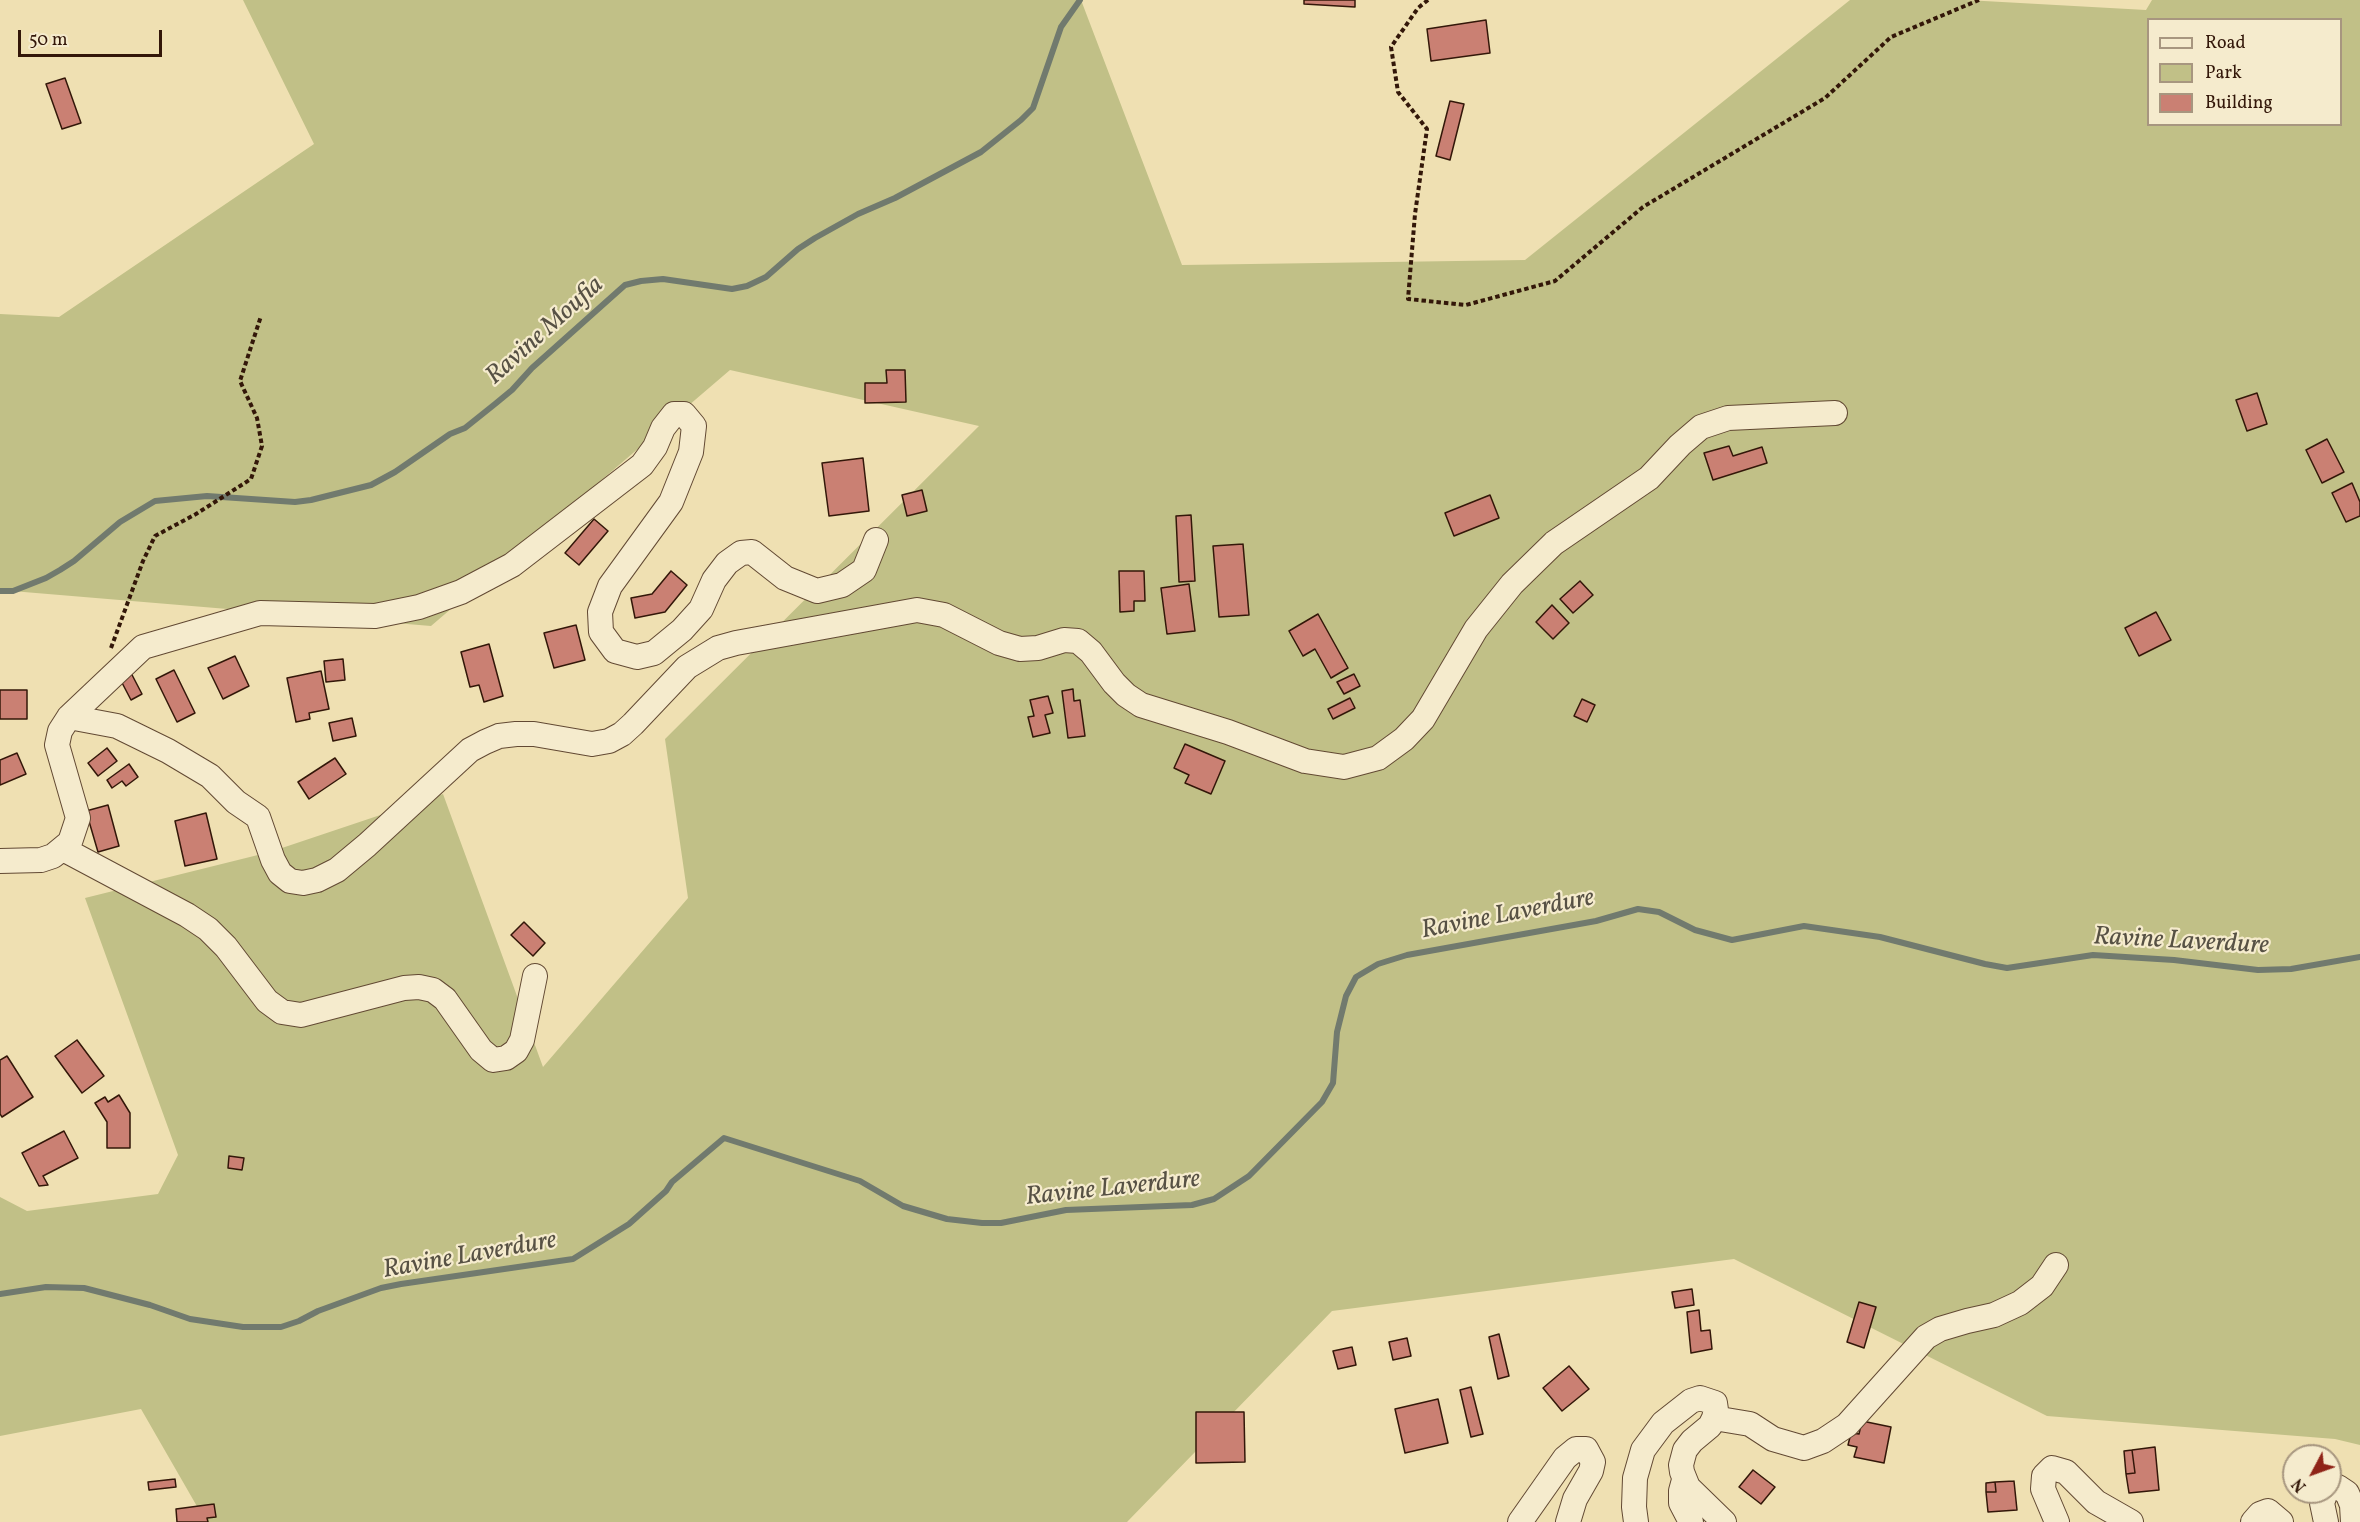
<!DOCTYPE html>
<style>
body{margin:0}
#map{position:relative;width:2360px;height:1522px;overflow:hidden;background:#efe0b2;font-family:Vollkorn,serif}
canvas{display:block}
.legend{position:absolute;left:2147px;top:18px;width:195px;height:108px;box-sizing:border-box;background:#f5ebcd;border:2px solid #a7967f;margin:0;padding:8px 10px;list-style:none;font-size:18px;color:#331709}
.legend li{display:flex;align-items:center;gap:12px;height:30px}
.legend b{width:30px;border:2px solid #a7967f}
.north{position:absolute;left:2282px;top:1444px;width:60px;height:60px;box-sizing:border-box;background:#f5ebcd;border:2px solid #a7967f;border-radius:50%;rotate:229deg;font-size:16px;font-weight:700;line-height:24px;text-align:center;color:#331709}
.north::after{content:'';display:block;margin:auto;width:21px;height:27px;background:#8f2418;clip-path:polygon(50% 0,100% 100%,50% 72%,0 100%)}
.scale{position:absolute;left:18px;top:30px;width:144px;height:27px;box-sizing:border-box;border:3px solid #331709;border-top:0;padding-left:8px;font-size:18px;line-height:21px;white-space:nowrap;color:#331709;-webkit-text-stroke:4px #f5ebcd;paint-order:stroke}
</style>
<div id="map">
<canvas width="2360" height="1522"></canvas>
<ul class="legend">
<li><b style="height:8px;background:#f5ebcd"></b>Road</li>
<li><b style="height:16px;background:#c1c087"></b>Park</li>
<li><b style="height:16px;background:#ca8073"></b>Building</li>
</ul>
<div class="north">N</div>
<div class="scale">50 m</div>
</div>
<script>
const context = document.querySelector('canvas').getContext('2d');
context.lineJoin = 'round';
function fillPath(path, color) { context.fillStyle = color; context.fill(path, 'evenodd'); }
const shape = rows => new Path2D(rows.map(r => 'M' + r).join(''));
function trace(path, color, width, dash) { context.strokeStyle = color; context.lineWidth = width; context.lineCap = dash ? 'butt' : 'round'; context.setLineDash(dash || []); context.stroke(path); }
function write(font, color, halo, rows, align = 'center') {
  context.font = font + ' Vollkorn,serif'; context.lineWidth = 4.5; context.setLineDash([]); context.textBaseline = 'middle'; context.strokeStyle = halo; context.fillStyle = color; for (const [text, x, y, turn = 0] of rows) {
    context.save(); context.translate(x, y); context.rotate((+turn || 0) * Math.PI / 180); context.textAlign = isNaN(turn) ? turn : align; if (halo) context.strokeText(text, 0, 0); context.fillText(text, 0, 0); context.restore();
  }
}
fillPath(shape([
 [243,0,1081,0,1182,265,1525,260,1850,0,1966,0,2146,10,2152,0,2360,0,2360,1445,2335,1439,2047,1416,1734,1259,1332,1311,1127,1522,206,1522,141,1409,0,1436,0,1197,27,1211,158,1194,178,1155,85,898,270,852,443,794,543,1067,688,898,665,739,979,426,730,370,431,626,0,590,0,314,59,317,314,144],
 [2148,20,2340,20,2340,124,2148,124]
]), '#c1c087');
trace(shape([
 [0,591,13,591,46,578,60,570,74,561,120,522,155,501,207,496,295,502,311,500,371,485,395,472,450,434,465,428,495,404,512,390,532,368,625,285,641,281,663,279,732,289,747,286,766,277,798,249,815,238,858,214,895,198,981,152,1021,120,1033,108,1061,27,1080,0],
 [0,1294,46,1287,84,1288,150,1305,190,1319,243,1327,281,1327,299,1321,318,1311,381,1288,401,1284,573,1259,629,1224,666,1191,672,1182,724,1138,860,1181,903,1206,947,1219,982,1223,1001,1223,1066,1210,1192,1205,1214,1199,1249,1176,1322,1102,1333,1083,1337,1032,1346,996,1356,977,1378,964,1407,955,1596,921,1638,909,1659,912,1695,930,1732,940,1804,926,1880,937,1985,964,2007,968,2093,955,2174,960,2258,970,2291,969,2360,957]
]), '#717a6e', 6);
const building = shape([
 [1304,0,1355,0,1355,7,1304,4,1304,0],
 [1486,20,1490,53,1431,61,1427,29,1486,20],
 [65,78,81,123,62,129,46,84,65,78],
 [1450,101,1464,104,1450,160,1436,156,1450,101],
 [886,370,905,370,906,402,865,403,865,383,887,383,886,370],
 [2257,393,2267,424,2247,431,2236,400,2257,393],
 [2327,439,2344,472,2322,483,2306,450,2327,439],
 [1729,446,1733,456,1762,447,1767,463,1713,480,1704,453,1729,446],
 [863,458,869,511,829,516,822,463,863,458],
 [2352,483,2360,502,2360,516,2346,522,2332,493,2352,483],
 [922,490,927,511,907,516,902,495,922,490],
 [1490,495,1499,518,1454,536,1445,513,1490,495],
 [1191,515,1195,581,1179,582,1176,516,1191,515],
 [594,519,608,531,579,565,565,553,594,519],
 [1243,544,1249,615,1219,617,1213,546,1243,544],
 [671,571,687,585,665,612,635,618,631,598,652,594,671,571],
 [1119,571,1144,571,1145,601,1134,601,1134,611,1120,612,1119,571],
 [1580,581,1593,595,1573,613,1560,599,1580,581],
 [1189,584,1195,631,1167,634,1161,588,1189,584],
 [1552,605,1569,623,1553,639,1536,622,1552,605],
 [2156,612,2171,640,2139,656,2125,628,2156,612],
 [1318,614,1348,668,1331,678,1315,649,1303,656,1289,631,1318,614],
 [576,625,585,660,554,668,544,633,576,625],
 [489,644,503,696,484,702,479,685,470,687,461,652,489,644],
 [235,656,249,686,223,699,208,668,235,656],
 [343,659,345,680,326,682,324,661,343,659],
 [174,670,195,713,177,722,156,679,174,670],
 [130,671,142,694,131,700,119,677,130,671],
 [321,671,329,709,309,713,310,719,296,722,287,678,321,671],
 [1354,674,1360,686,1344,694,1337,682,1354,674],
 [1073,689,1074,701,1080,700,1085,736,1068,738,1062,691,1073,689],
 [0,690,27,690,27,719,0,719,0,690],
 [1048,696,1053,713,1045,715,1050,733,1033,737,1028,717,1034,716,1030,700,1048,696],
 [1350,698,1355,708,1333,719,1328,709,1350,698],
 [1582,699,1595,705,1587,722,1574,716,1582,699],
 [352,718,356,736,333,741,329,723,352,718],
 [1185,744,1225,761,1211,794,1185,783,1189,775,1174,768,1185,744],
 [107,748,117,761,98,776,88,763,107,748],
 [17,753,26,774,0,785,0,760,17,753],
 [335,758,346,774,309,799,298,782,335,758],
 [129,764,138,777,126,786,122,781,112,788,107,780,129,764],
 [108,805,119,846,98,852,86,811,108,805],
 [206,813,217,859,185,866,175,821,206,813],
 [524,922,545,943,533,956,511,935,524,922],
 [77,1040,104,1076,82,1093,55,1056,77,1040],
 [7,1056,33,1097,2,1117,0,1114,0,1060,7,1056],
 [119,1095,130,1113,130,1148,107,1148,107,1122,95,1103,105,1097,108,1102,119,1095],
 [64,1131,78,1158,43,1176,48,1185,39,1186,22,1153,64,1131],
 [229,1156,244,1158,242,1170,228,1168,229,1156],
 [1692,1289,1694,1305,1675,1308,1672,1292,1692,1289],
 [1859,1302,1876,1307,1864,1348,1847,1342,1859,1302],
 [1699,1310,1701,1331,1710,1330,1712,1349,1691,1353,1687,1312,1699,1310],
 [1499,1334,1509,1376,1498,1379,1489,1337,1499,1334],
 [1407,1338,1411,1356,1393,1360,1389,1342,1407,1338],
 [1352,1347,1356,1365,1338,1369,1333,1351,1352,1347],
 [1569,1366,1589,1389,1562,1411,1543,1388,1569,1366],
 [1471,1387,1483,1434,1471,1437,1460,1390,1471,1387],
 [1438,1399,1448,1443,1405,1453,1395,1409,1438,1399],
 [1196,1412,1244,1412,1245,1462,1196,1463,1196,1412],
 [1862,1421,1891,1427,1884,1463,1854,1457,1857,1447,1848,1445,1851,1433,1859,1434,1862,1421],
 [2155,1447,2159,1490,2129,1493,2126,1474,2135,1473,2132,1450,2155,1447],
 [2132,1450,2135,1473,2126,1474,2124,1451,2132,1450],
 [1753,1470,1775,1487,1761,1504,1739,1487,1753,1470],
 [175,1479,176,1487,149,1490,148,1482,175,1479],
 [2014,1481,2017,1510,1988,1512,1986,1492,1996,1492,1995,1482,2014,1481],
 [1995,1482,1996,1492,1986,1492,1986,1483,1995,1482],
 [214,1504,216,1517,207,1518,208,1522,177,1522,176,1509,214,1504]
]);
fillPath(building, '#ca8073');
trace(building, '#331709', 1.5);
const minor = shape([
 [69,717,117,726,168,751,210,776,236,802,258,817,273,860,280,873,290,881,303,883,317,880,337,870,367,845,470,750,485,742,499,736,516,734,534,734,592,744,609,741,622,734,633,724,687,667,718,648,736,643,917,610,944,615,999,643,1020,649,1038,648,1064,640,1078,641,1091,652,1114,683,1126,695,1141,705,1228,732,1305,761,1344,767,1378,758,1404,739,1423,719,1476,629,1512,584,1554,543,1649,478,1680,445,1701,427,1728,418,1835,413],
 [63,849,187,915,208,929,226,947,267,1001,282,1012,301,1015,404,988,419,987,433,990,445,999,481,1050,493,1060,506,1058,516,1051,522,1040,535,976],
 [0,861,41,860,53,856,70,842,78,818,57,745,60,731,69,717,143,647,260,613,375,616,419,607,461,592,512,565,642,465,655,447,663,428,674,414,684,414,694,426,691,452,671,502,610,586,600,612,601,632,615,651,637,657,654,653,682,630,701,609,714,580,727,563,741,553,752,552,785,578,817,591,842,585,864,570,876,540],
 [1714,1418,1750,1424,1773,1439,1804,1448,1823,1441,1847,1425,1926,1337,1940,1329,1967,1321,1994,1315,2020,1303,2042,1286,2056,1265],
 [1684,1480,1681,1491,1681,1503,1691,1522],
 [2330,1488,2338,1487,2347,1493,2352,1505,2353,1522],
 [2326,1492,2322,1503,2326,1522],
 [1520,1522,1565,1458,1576,1449,1586,1449,1593,1462,1591,1471,1575,1499,1568,1522],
 [1636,1522,1634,1507,1635,1478,1643,1450,1663,1423,1691,1401,1700,1398,1715,1403,1716,1410,1714,1418,1710,1426,1692,1441,1685,1450,1681,1465,1682,1472,1688,1487,1724,1522],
 [2057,1522,2043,1489,2044,1476,2052,1468,2066,1472,2096,1502,2131,1522],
 [2253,1522,2260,1514,2268,1511,2281,1522]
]);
trace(minor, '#624933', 26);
trace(shape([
 [1428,0,1418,8,1391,47,1398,92,1427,129,1415,214,1408,299,1466,305,1555,281,1643,207,1825,98,1891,37,1979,0],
 [111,648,143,561,155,536,196,514,251,479,262,446,257,418,240,381,261,316]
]), '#331709', 4, [4.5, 3]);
trace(minor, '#f5ebcd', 24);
write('italic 26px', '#575144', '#f5ebcd', [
 ["Ravine Moufia",546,332,-42],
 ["Ravine Laverdure",1508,916,-11],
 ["Ravine Laverdure",2181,943,3],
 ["Ravine Laverdure",1113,1190,-6],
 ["Ravine Laverdure",470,1257,-10]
]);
</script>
